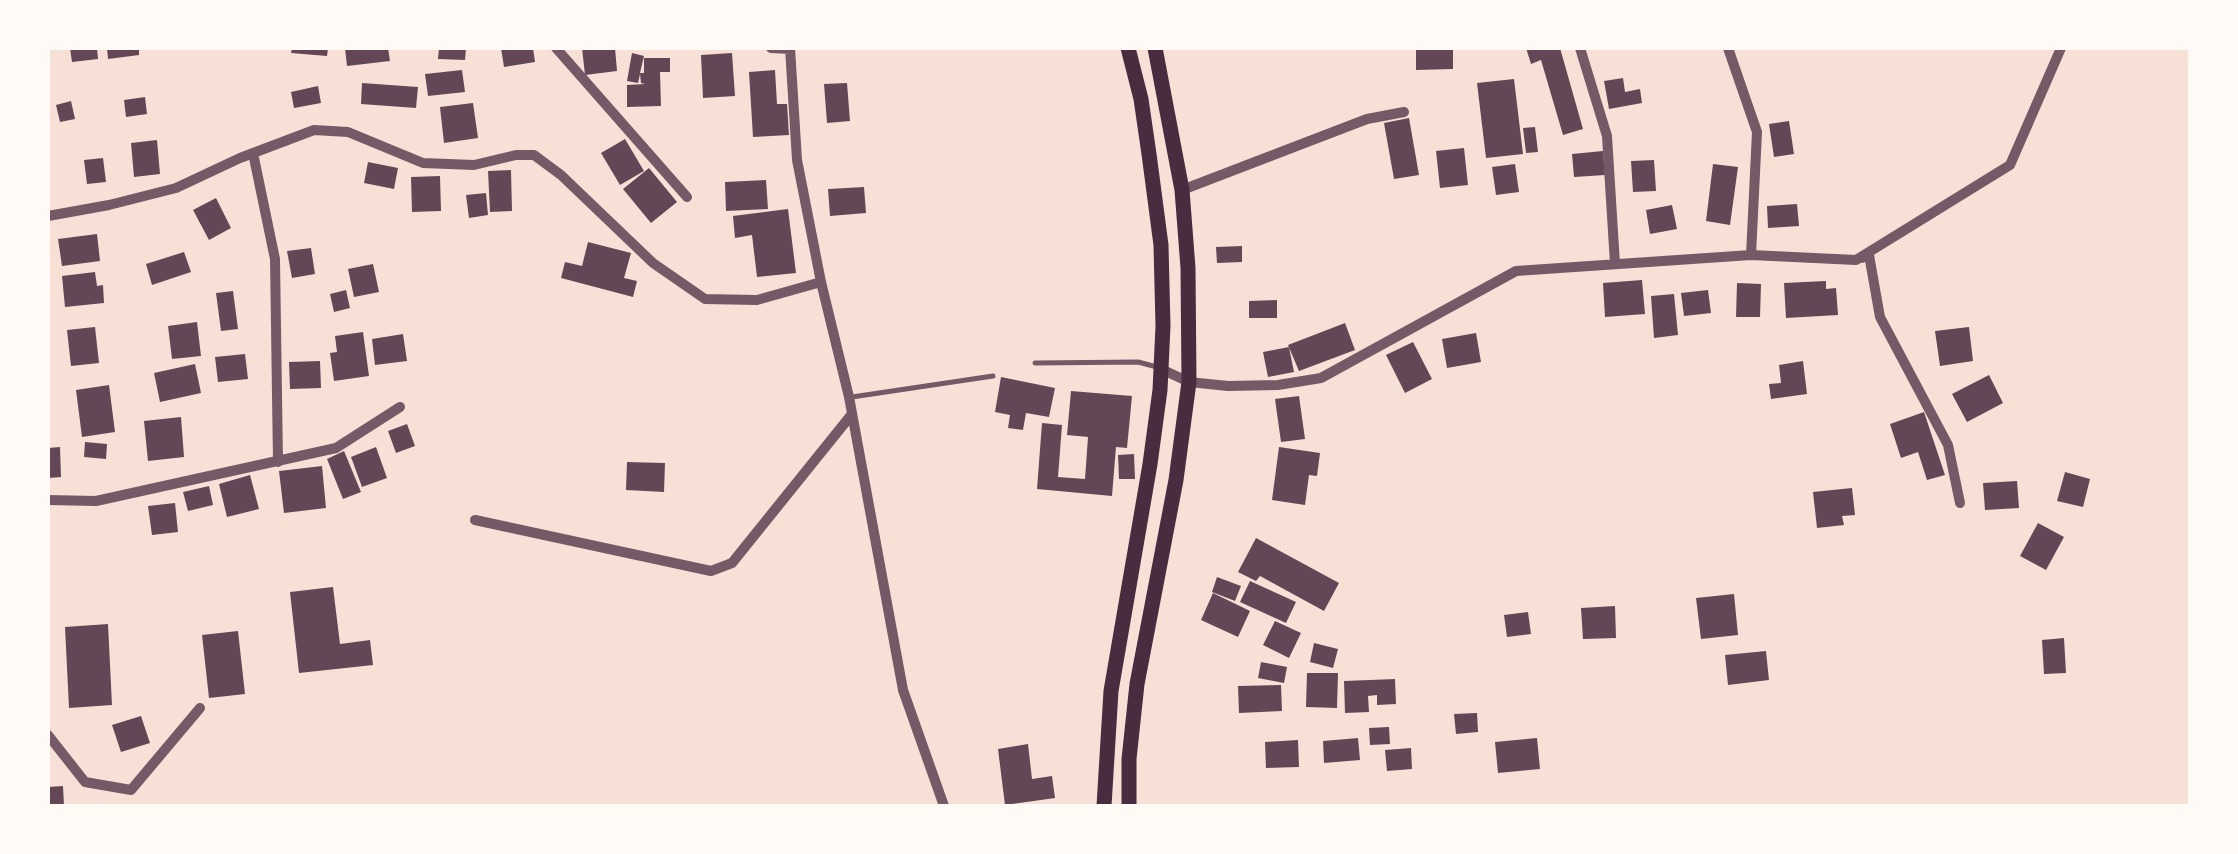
<!DOCTYPE html>
<style>
body{margin:0}
#map{position:relative;width:2238px;height:854px;overflow:hidden;background:#f7e1d7;font-family:"Alegreya Sans",sans-serif}
canvas{display:block}
.frame{position:absolute;inset:0;border:50px solid #fffaf5;pointer-events:none}
</style>
<div id="map">
<canvas width="2238" height="854"></canvas>
<div class="frame"></div>
</div>
<script>
const context = document.querySelector('canvas').getContext('2d');
context.lineJoin = 'round';
function fillPath(path, color) { context.fillStyle = color; context.fill(path, 'evenodd'); }
const shape = rows => new Path2D(rows.map(r => 'M' + r).join(''));
function trace(path, color, width, dash) { context.strokeStyle = color; context.lineWidth = width; context.lineCap = dash ? 'butt' : 'round'; context.setLineDash(dash || []); context.stroke(path); }
fillPath(shape([
 [70,48,97,48,98,59,72,62],
 [107,48,139,48,139,55,108,59],
 [292,48,328,48,327,56,291,53],
 [345,48,388,48,390,61,347,66],
 [439,48,466,48,465,60,438,59],
 [501,48,533,48,535,62,504,67],
 [582,48,615,48,617,71,585,75],
 [1416,48,1453,48,1453,69,1416,70],
 [1526,48,1560,48,1583,129,1563,135,1541,60,1531,64],
 [632,53,644,56,640,73,644,73,644,58,670,58,670,72,660,72,661,106,627,107,627,85,645,84,641,83,640,74,638,83,627,81],
 [732,53,735,96,703,98,701,55],
 [462,70,465,92,428,96,425,74],
 [775,70,777,104,787,104,789,135,753,137,749,72],
 [1623,78,1625,92,1640,89,1642,103,1609,109,1604,81],
 [1514,79,1523,154,1486,158,1477,83],
 [362,83,418,87,416,108,361,104],
 [847,83,850,121,827,123,824,84],
 [318,86,321,103,294,108,291,92],
 [145,97,147,114,126,117,124,100],
 [71,101,75,119,60,122,56,105],
 [473,103,478,138,444,143,440,107],
 [1409,118,1419,175,1394,179,1384,123],
 [1789,121,1794,154,1774,157,1769,124],
 [1535,127,1538,152,1526,153,1523,128],
 [625,139,644,171,620,185,601,153],
 [157,140,160,174,134,177,131,143],
 [1464,148,1468,185,1440,188,1436,151],
 [1603,151,1605,175,1574,177,1572,154],
 [103,158,106,182,87,184,84,160],
 [1654,160,1656,191,1633,192,1631,161],
 [368,162,398,168,394,189,364,183],
 [1515,164,1519,192,1496,195,1492,167],
 [1713,164,1738,167,1730,225,1706,221],
 [649,168,677,202,651,223,623,189],
 [511,170,512,211,490,212,488,171],
 [440,176,441,211,412,212,411,177],
 [766,180,768,209,726,211,725,182],
 [864,187,866,213,830,216,828,189],
 [486,193,488,215,469,218,466,195],
 [216,198,231,228,209,240,193,210],
 [1797,204,1799,226,1768,228,1767,206],
 [1672,205,1677,229,1650,234,1646,210],
 [788,209,796,273,757,277,752,235,735,238,733,216],
 [97,234,100,261,62,266,58,239],
 [588,242,631,253,624,278,637,281,633,297,561,278,565,262,582,266],
 [1242,246,1242,262,1217,263,1216,247],
 [311,248,315,274,292,278,287,251],
 [184,252,191,272,152,285,146,264],
 [373,264,379,292,354,297,348,269],
 [95,272,97,286,103,285,104,303,65,307,62,276],
 [1642,280,1645,314,1605,317,1603,283],
 [1826,281,1826,289,1836,288,1838,315,1786,318,1784,283],
 [1737,283,1761,284,1760,317,1736,317],
 [346,290,350,308,334,312,330,294],
 [1708,290,1711,313,1684,316,1681,293],
 [233,291,238,329,221,331,216,293],
 [1674,294,1678,335,1654,338,1651,296],
 [1277,300,1277,318,1249,318,1249,301],
 [197,322,201,356,172,359,168,326],
 [1345,323,1355,350,1299,371,1288,345],
 [95,327,99,363,71,366,67,330],
 [1969,327,1973,361,1940,366,1935,331],
 [363,332,369,376,334,381,330,353,337,352,335,336],
 [1476,333,1481,362,1447,368,1442,339],
 [403,334,407,361,375,365,372,339],
 [1413,342,1432,379,1405,393,1386,355],
 [1289,347,1294,372,1268,377,1263,352],
 [245,354,248,379,218,382,215,357],
 [320,361,321,388,290,389,289,362],
 [1803,361,1807,394,1771,399,1769,384,1781,383,1779,365],
 [195,364,201,393,160,402,154,373],
 [1989,375,2003,403,1967,422,1952,394],
 [1001,377,1055,388,1049,417,1026,413,1023,430,1008,428,1010,415,995,412],
 [109,385,115,432,82,437,76,390],
 [1071,391,1132,396,1127,448,1116,447,1112,496,1037,489,1042,423,1062,425,1058,477,1085,479,1088,437,1067,435],
 [1299,396,1305,439,1281,442,1275,399],
 [1924,412,1945,475,1927,480,1918,452,1901,458,1890,424],
 [181,417,184,457,148,461,144,421],
 [407,424,415,446,396,453,388,431],
 [85,442,107,444,106,459,84,457],
 [60,447,61,477,48,478,48,448],
 [376,447,387,478,362,487,351,457],
 [1279,447,1320,453,1317,476,1309,475,1305,505,1272,500],
 [344,451,361,492,343,499,327,459],
 [1134,454,1135,479,1119,479,1118,455],
 [627,462,665,463,664,492,626,490],
 [322,466,326,508,284,513,279,471],
 [2065,472,2090,479,2083,507,2057,501],
 [250,475,259,509,227,517,219,484],
 [2017,481,2019,508,1985,510,1983,483],
 [209,486,213,505,188,511,183,492],
 [1852,488,1855,515,1842,516,1844,525,1817,528,1813,492],
 [175,503,178,532,152,535,148,506],
 [2038,523,2064,537,2046,570,2020,556],
 [1256,538,1339,583,1324,611,1260,576,1256,581,1238,572],
 [1217,577,1241,586,1235,601,1212,592],
 [1250,581,1296,602,1286,623,1240,602],
 [333,587,340,644,370,640,373,665,299,673,290,592],
 [1213,593,1250,611,1238,637,1201,620],
 [1734,594,1738,635,1701,639,1696,598],
 [1615,606,1616,638,1583,639,1581,608],
 [1528,612,1531,634,1507,637,1504,615],
 [1275,621,1301,633,1289,658,1263,645],
 [108,624,112,705,69,708,65,627],
 [238,631,245,694,209,698,202,635],
 [2064,638,2066,673,2044,674,2042,640],
 [1314,643,1338,649,1333,668,1310,662],
 [1766,651,1769,680,1728,685,1725,655],
 [1261,662,1287,667,1284,683,1258,678],
 [1307,673,1338,673,1337,708,1306,707],
 [1395,679,1396,704,1377,705,1377,695,1368,696,1369,712,1345,713,1344,681],
 [1281,685,1282,711,1239,713,1238,686],
 [1477,713,1478,732,1456,734,1454,714],
 [141,716,150,743,121,752,112,725],
 [1389,727,1390,744,1370,745,1369,728],
 [1358,738,1360,760,1324,763,1323,741],
 [1537,738,1540,769,1498,773,1495,742],
 [1298,740,1299,767,1266,768,1265,742],
 [1028,744,1032,779,1052,776,1055,798,1005,805,998,749],
 [1411,748,1412,769,1387,771,1385,750],
 [63,786,64,806,48,806,48,787]
]), '#644757');
trace(shape([
 [1035,363,1138,362,1157,367],
 [852,397,993,376]
]), '#755966', 5);
trace(shape([
 [556,48,687,197],
 [771,48,790,49],
 [790,48,797,160,821,282,849,397,903,690,944,806],
 [1580,48,1607,136,1615,264],
 [1728,48,1757,132,1751,255],
 [253,153,275,259,278,462],
 [1182,190,1367,119,1404,112],
 [48,216,109,205,176,188,240,158,314,130,348,132,423,163,474,165,516,155,534,155,561,175,653,263,705,299,757,300,821,282],
 [1862,258,1869,255,1880,317,1948,445,1960,503],
 [1161,369,1189,382,1228,386,1278,385,1321,378,1516,271,1751,255,1856,260,2010,165,2061,48],
 [48,500,96,501,336,448,400,407],
 [475,520,711,571,732,563,852,414],
 [48,735,85,782,131,790,200,708]
]), '#755966', 10);
trace(shape([
 [1104,806,1111,691,1150,464,1160,390,1163,326,1161,245,1149,154,1141,99,1128,48],
 [1129,806,1129,759,1137,684,1176,480,1189,382,1188,268,1182,190,1155,48]
]), '#4a2c40', 15);
</script>
